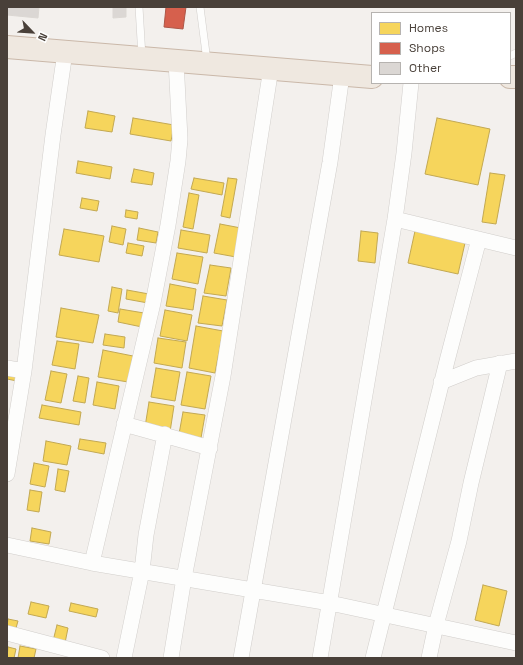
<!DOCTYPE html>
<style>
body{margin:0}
#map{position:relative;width:523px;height:665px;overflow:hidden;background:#f3f0ed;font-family:"Space Grotesk",sans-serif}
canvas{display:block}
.frame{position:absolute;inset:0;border:8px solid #494039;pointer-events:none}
.legend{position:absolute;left:371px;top:12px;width:140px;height:72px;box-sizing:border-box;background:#fff;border:1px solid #b6b3b0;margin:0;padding:5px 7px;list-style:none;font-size:12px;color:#494039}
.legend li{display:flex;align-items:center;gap:8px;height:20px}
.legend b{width:20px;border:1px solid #b6b3b0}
.north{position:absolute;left:12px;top:12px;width:40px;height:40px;-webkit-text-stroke:3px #fff;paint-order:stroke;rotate:115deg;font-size:11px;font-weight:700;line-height:16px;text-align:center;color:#494039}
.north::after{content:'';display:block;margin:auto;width:14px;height:18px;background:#494039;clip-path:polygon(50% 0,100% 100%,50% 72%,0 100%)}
</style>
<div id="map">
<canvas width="523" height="665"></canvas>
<div class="frame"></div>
<ul class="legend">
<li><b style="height:11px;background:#f6d55c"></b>Homes</li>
<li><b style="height:11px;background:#d6604d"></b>Shops</li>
<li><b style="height:11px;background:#dbd7d4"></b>Other</li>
</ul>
<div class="north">N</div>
</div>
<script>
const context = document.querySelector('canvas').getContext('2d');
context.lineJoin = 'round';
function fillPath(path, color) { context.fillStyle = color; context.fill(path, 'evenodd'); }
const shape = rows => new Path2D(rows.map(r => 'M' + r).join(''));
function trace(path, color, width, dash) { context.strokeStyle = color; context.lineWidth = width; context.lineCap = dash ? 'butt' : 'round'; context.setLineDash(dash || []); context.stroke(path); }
const homes = shape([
 [88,111,115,116,112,132,85,128,88,111],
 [133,118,174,125,171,141,130,134,133,118],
 [437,118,490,129,478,185,425,174,437,118],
 [78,161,112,167,110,179,76,173,78,161],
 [134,169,154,173,152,185,131,182,134,169],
 [490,173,505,175,496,224,482,222,490,173],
 [194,178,224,183,222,195,191,189,194,178],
 [228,178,237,179,230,218,221,216,228,178],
 [189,193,199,195,193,229,183,227,189,193],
 [82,198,99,201,97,211,80,208,82,198],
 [126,210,138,212,137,219,125,217,126,210],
 [220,224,241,228,236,257,214,253,220,224],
 [112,226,126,229,123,245,109,242,112,226],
 [139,228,158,232,156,243,137,240,139,228],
 [64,229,104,236,99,262,59,255,64,229],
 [181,230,210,235,207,253,178,248,181,230],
 [361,231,378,233,375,263,358,261,361,231],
 [415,231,465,243,458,274,408,263,415,231],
 [128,243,144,246,142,256,126,253,128,243],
 [177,253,203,257,198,284,172,279,177,253],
 [210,265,231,268,226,296,204,293,210,265],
 [170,284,196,289,193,310,166,306,170,284],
 [112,287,122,289,118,313,108,311,112,287],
 [127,290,149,294,148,303,126,299,127,290],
 [203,296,227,300,222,326,198,323,203,296],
 [61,308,99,315,93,343,56,337,61,308],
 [120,309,144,313,142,327,118,322,120,309],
 [165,310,192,315,187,341,160,336,165,310],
 [196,326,223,331,215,373,189,368,196,326],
 [105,334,125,337,124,348,103,345,105,334],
 [158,338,186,342,182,368,154,363,158,338],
 [57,341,79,344,75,369,52,365,57,341],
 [103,350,133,356,128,382,98,377,103,350],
 [156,368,180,372,175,401,151,397,156,368],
 [51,371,67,374,61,403,45,400,51,371],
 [7,372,18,373,17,381,7,379,7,372],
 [187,372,211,376,205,409,181,405,187,372],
 [78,376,89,378,85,403,73,401,78,376],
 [97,382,119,386,115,409,93,405,97,382],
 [149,402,174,406,170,432,145,427,149,402],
 [42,405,81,412,79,425,39,418,42,405],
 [183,412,205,415,201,438,179,434,183,412],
 [80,439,106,443,104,454,78,449,80,439],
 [46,441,71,446,67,465,43,461,46,441],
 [34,463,49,466,45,487,30,484,34,463],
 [58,469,69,471,65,492,55,490,58,469],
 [30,490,42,492,39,512,27,510,30,490],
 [32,528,51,532,49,544,30,541,32,528],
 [483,585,507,591,499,626,475,620,483,585],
 [31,602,49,606,46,618,28,614,31,602],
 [71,603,98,609,96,617,69,611,71,603],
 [8,619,18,621,16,628,7,626,8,619],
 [57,625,68,628,65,643,53,641,57,625],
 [20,646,36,649,34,658,18,658,20,646],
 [8,647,16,649,14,658,7,658,8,647]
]);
fillPath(homes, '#f6d55c');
trace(homes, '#c2a852', 1);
const shops = shape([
 [166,7,186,7,183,29,164,27,166,7]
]);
fillPath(shops, '#d6604d');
trace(shops, '#ac5647', 1);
const building = shape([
 [7,7,39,7,38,18,7,15,7,7],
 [113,7,126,7,126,17,113,18,113,7]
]);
fillPath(building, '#dbd7d4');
trace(building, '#dbd7d3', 1);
const service = shape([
 [139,7,142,57],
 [200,7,207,61],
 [510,56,516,53]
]);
const minor = shape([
 [395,219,516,248],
 [7,368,24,371],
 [441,382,476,368,516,361],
 [124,424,210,448],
 [7,474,24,371,53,135,65,52],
 [7,545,92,563,330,603,516,643],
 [92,563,153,303,168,225,178,161,180,139,176,60],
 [7,633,102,658],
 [124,658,142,571,146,535,165,434],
 [171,658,184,578,223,376,271,68],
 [241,658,330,162,342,75],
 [320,658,395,219,404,153,411,83],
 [373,658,447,361,479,239],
 [429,658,436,625,459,541,471,483,500,363]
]);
const trunk = shape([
 [7,47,372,77],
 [510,77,516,77]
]);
trace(service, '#d1cecb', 8);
trace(minor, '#d1cecb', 16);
trace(trunk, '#cab8a9', 24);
trace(service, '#fdfdfc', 7);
trace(minor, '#fdfdfc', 15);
trace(trunk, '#efe8e0', 22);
</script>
